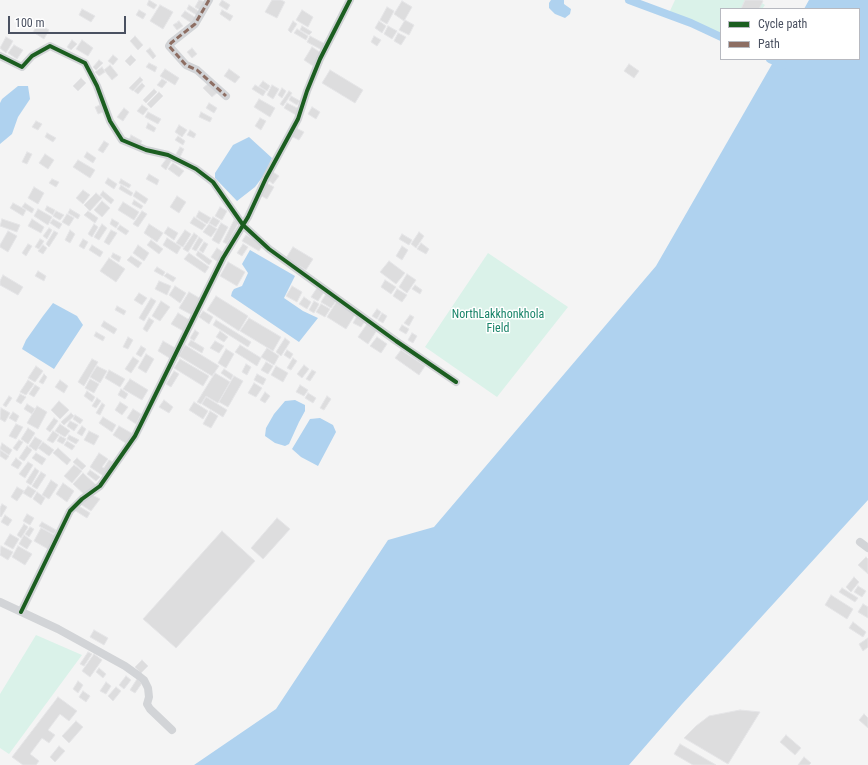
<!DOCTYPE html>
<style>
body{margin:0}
#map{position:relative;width:868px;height:765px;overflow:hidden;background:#f4f4f4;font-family:"Roboto Condensed",sans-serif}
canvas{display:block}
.legend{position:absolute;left:720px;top:8px;width:140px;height:52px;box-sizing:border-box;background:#fff;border:1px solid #b7b9c0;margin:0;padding:5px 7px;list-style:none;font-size:12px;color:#4a5161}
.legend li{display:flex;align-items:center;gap:8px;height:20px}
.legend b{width:20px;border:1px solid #b7b9c0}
.scale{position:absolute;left:8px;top:16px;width:118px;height:18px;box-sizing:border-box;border:2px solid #4a5161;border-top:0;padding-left:5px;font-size:12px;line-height:14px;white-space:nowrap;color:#4a5161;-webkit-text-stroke:3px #fff;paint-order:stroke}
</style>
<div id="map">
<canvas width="868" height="765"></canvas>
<ul class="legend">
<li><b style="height:5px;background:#1b5e20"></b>Cycle path</li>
<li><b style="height:5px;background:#8d6e63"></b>Path</li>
</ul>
<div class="scale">100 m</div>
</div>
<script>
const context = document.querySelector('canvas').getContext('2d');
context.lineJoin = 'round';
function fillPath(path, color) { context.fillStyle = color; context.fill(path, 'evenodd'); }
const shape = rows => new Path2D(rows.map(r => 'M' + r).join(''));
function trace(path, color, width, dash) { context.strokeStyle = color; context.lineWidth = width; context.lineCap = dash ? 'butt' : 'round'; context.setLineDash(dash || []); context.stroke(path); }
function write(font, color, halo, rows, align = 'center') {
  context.font = font + ' "Roboto Condensed",sans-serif'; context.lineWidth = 3; context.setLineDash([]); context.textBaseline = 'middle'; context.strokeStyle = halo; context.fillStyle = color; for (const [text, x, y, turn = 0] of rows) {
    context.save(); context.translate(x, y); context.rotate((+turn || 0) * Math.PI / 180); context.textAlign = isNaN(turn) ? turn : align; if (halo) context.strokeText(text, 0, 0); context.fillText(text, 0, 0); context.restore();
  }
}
fillPath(shape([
 [675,0,757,0,765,5,762,9,721,9,721,33,669,13],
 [488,253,568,307,497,397,425,347],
 [36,635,82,655,9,754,0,748,0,694]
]), '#daf2e9');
fillPath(shape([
 [551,0,564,0,564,4,571,9,570,14,565,18,555,14,549,8,549,3],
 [809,0,868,0,868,500,682,704,629,765,194,765,276,709,388,540,434,527,656,266,775,59,859,59,859,9,804,9],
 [18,86,28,86,30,99,18,117,12,134,0,144,0,103,2,99],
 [249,137,272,158,264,175,255,187,237,201,215,178,215,173,233,145],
 [250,250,295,276,284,298,303,311,318,318,299,342,231,296,232,292,234,289,242,286,248,273,242,264],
 [53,303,77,316,83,325,54,369,22,349,26,340,43,316],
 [295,400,305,405,305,411,299,422,289,444,285,446,275,443,265,436,266,428,274,414,285,401],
 [320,418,333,425,336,432,318,466,301,457,292,449,310,419]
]), '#afd2ef');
trace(shape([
 [629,0,691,23,721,37],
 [770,59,783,65]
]), '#afd2ef', 8);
const building = shape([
 [149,0,157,5,154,9,147,5,149,0],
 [199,0,206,2,200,10,195,7,199,0],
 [222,0,230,5,227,10,219,5,222,0],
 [272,0,281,0,285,2,277,18,265,12,272,0],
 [745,0,760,0,763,1,759,9,741,9,745,0],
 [402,1,412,7,404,21,394,14,402,1],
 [160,5,173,12,163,29,150,21,160,5],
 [189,5,200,12,198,16,187,9,189,5],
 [387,7,394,11,387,24,380,20,387,7],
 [82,9,95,16,91,22,79,15,82,9],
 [139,10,146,14,143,19,136,15,139,10],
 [222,10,233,16,230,21,220,14,222,10],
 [302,10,313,17,308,27,296,20,302,10],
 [185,11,196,18,193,24,181,16,185,11],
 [405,20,414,25,409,35,399,30,405,20],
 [179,21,183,26,177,30,173,25,176,23,178,23,177,22,179,21],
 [293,21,297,24,291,33,288,30,293,21],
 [379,21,386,26,382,33,375,28,379,21],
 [38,24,49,30,44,39,33,32,38,24],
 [302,26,312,32,309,35,300,30,302,26],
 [388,26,397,31,392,39,384,34,388,26],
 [297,29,308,36,306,40,294,33,297,29],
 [398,33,406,37,401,45,394,41,398,33],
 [135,36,143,45,138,50,130,41,135,36],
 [310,36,325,44,322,50,307,42,310,36],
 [374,36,381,40,377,46,371,42,374,36],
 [6,37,13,41,6,53,0,48,6,37],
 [72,40,77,44,71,50,67,47,72,40],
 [82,40,93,48,88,56,76,49,82,40],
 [14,45,23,50,17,59,8,53,14,45],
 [312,47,321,53,313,66,304,60,312,47],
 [150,48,156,56,153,59,146,51,150,48],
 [192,48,197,54,192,58,187,52,192,48],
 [113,55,118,59,113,65,108,61,113,55],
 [131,55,136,60,130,66,125,61,131,55],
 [99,60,103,63,96,70,93,67,99,60],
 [149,63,157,67,155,72,146,67,149,63],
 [629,64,639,71,634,78,624,71,629,64],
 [110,65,118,75,112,80,104,70,110,65],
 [102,67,105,72,99,76,95,72,102,67],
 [165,69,179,78,175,85,160,76,165,69],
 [229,69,240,77,235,83,224,76,229,69],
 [330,70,363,90,355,103,322,83,330,70],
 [140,77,143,80,133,91,129,88,140,77],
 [81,78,86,83,78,91,73,86,81,78],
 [162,79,167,82,162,88,157,85,162,79],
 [263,81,270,86,267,91,259,86,263,81],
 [142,83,145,86,138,94,134,91,142,83],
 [209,83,218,92,212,97,203,88,209,83],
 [255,85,266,91,263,96,252,89,255,85],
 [272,85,279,89,273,99,267,95,272,85],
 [282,88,286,91,282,98,278,95,282,88],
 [154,89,157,92,146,103,143,100,154,89],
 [289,91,292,93,283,106,280,104,289,91],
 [159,92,163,96,151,108,147,104,159,92],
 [291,96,300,101,297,105,289,100,291,96],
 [259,99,275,108,270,117,254,107,259,99],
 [209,103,217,108,214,113,206,108,209,103],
 [287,103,299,109,296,115,284,108,287,103],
 [100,105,103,112,98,114,95,107,100,105],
 [142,105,148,109,143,115,137,111,142,105],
 [312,107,320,112,316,119,308,114,312,107],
 [124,108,129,112,123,121,117,117,124,108],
 [148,112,161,119,158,124,145,117,148,112],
 [201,112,212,118,210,122,199,117,201,112],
 [260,118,266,121,261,130,255,126,260,118],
 [36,121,42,124,38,130,32,127,36,121],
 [148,123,156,128,154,132,146,128,148,123],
 [179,125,187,130,182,137,175,132,179,125],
 [296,128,304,132,299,140,291,136,296,128],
 [190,130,196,134,194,138,187,135,190,130],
 [47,133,56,138,53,142,45,137,47,133],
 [131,135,142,141,139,146,129,140,131,135],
 [178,136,185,141,183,145,175,140,178,136],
 [104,141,109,144,103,153,98,150,104,141],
 [180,147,184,149,180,157,176,154,180,147],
 [27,152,32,154,27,164,22,162,27,152],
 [87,152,96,158,93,163,84,157,87,152],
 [45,154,54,160,48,169,39,163,45,154],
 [167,158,171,161,166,170,161,166,167,158],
 [78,160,95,170,90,178,73,167,78,160],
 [173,163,184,171,179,177,168,169,173,163],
 [273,172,279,176,273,184,268,180,273,172],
 [149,174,159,180,157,185,146,179,149,174],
 [108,178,117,184,114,189,105,183,108,178],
 [52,179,59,182,56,187,49,183,52,179],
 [121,179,131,185,129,188,119,183,121,179],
 [266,183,274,187,267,199,260,195,266,183],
 [121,185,133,193,131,196,119,189,121,185],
 [34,187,44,193,38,204,28,198,34,187],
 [83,190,90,195,83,204,76,198,83,190],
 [103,191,114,200,111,204,100,195,103,191],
 [136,191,148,199,145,204,133,196,136,191],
 [96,193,102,198,90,211,84,205,96,193],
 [177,196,186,202,179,213,170,207,177,196],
 [134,200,143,206,141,209,132,204,134,200],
 [102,201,110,208,102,217,94,210,102,201],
 [123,202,139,212,134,220,118,210,123,202],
 [13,203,26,210,23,216,10,208,13,203],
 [25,203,34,209,32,213,22,207,25,203],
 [47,206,55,210,53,215,45,210,47,206],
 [220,207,227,211,222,220,215,216,220,207],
 [38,209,52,217,48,225,34,216,38,209],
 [70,209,80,215,78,219,68,213,70,209],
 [56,211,64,215,60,220,53,216,56,211],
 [88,211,98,218,95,223,84,215,88,211],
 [142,211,147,214,138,227,133,224,142,211],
 [199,211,211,218,207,224,196,217,199,211],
 [67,214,74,218,69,226,62,222,67,214],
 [194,217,206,225,202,230,190,223,194,217],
 [213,217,220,221,216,227,209,223,213,217],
 [2,219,20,225,17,232,0,226,2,219],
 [32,219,44,227,41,233,28,226,32,219],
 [53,219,62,224,59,229,50,223,53,219],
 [112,219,119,223,116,228,110,224,112,219],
 [234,220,239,222,227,244,223,242,234,220],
 [221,223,228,227,219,244,212,240,221,223],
 [94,224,98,227,92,237,88,234,94,224],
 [102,224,107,228,99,240,94,237,102,224],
 [149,224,163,233,157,242,144,233,149,224],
 [209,224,217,229,211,237,203,232,209,224],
 [120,225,129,231,126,235,117,229,120,225],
 [168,227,178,233,174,240,164,233,168,227],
 [49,228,52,230,47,239,43,236,49,228],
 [70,230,75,234,70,243,65,240,70,230],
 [111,230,117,233,109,245,104,242,111,230],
 [185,230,191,234,183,247,176,243,185,230],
 [8,231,17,236,8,252,0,247,0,245,8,231],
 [54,231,58,233,49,247,46,244,54,231],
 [419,232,424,236,416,248,411,244,419,232],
 [194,233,198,236,188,252,183,249,194,233],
 [402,234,412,240,409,245,399,239,402,234],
 [246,235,263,245,259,251,242,241,246,235],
 [199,237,203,240,196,251,192,249,199,237],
 [167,238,181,247,177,254,163,245,167,238],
 [40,239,44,241,39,249,35,247,40,239],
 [83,239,88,242,84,249,79,246,83,239],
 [151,240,163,249,159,254,147,245,151,240],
 [204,242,208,244,203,253,199,250,204,242],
 [421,243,429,249,426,254,417,249,421,243],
 [28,244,32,246,26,256,22,253,28,244],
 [243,244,248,247,242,256,237,253,243,244],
 [43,245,47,248,43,254,38,251,43,245],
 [92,245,103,252,100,257,89,250,92,245],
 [138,245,149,253,144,261,133,253,138,245],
 [402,246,408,250,402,260,396,256,402,246],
 [293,247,313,259,306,270,286,258,293,247],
 [217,248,224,253,218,262,211,257,217,248],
 [198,251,212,261,209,265,196,255,198,251],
 [113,253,121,257,119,262,111,257,113,253],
 [189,253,209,267,205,273,184,259,189,253],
 [131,256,142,263,138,268,127,260,131,256],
 [109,258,125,269,116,282,100,271,109,258],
 [389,261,405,273,396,284,380,272,389,261],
 [228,262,245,272,237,286,220,276,228,262],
 [157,267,165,272,163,276,154,271,157,267],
 [38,271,46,276,44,281,35,276,38,271],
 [167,273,176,278,173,282,164,276,167,273],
 [407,274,416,280,407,293,399,287,407,274],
 [3,275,23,287,18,295,0,285,0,281,3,275],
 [385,280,396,287,391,294,381,287,385,280],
 [159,281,171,286,167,295,155,289,159,281],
 [415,285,422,290,420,294,412,289,415,285],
 [175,286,186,293,180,303,169,295,175,286],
 [292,286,302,292,297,302,286,296,292,286],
 [317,288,324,292,318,301,311,297,317,288],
 [397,289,407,295,402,302,393,296,397,289],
 [189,292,201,299,192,315,179,308,189,292],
 [139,293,147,298,142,305,134,300,139,293],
 [326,294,336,301,331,308,321,302,326,294],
 [216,296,248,316,239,331,207,310,216,296],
 [304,297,311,302,307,309,299,304,304,297],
 [151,298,156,301,144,321,139,318,151,298],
 [161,301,170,307,160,321,152,316,161,301],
 [314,301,319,304,314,313,309,310,314,301],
 [337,301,356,313,346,329,327,317,337,301],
 [321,304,330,309,325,317,316,312,321,304],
 [117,306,126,311,124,315,115,310,117,306],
 [377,309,381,312,377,319,372,316,377,309],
 [203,311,213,317,209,324,199,317,203,311],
 [178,313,191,321,185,332,171,324,178,313],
 [382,313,387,316,383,323,378,320,382,313],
 [410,315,414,317,409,326,404,323,410,315],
 [357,316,365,321,361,327,353,323,357,316],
 [149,318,154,321,147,332,143,329,149,318],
 [249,318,281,337,273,351,240,331,249,318],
 [216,320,251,342,248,347,213,325,216,320],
 [104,321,117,329,114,334,101,326,104,321],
 [367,324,377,330,368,344,358,337,367,324],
 [402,325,409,329,406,334,399,330,402,325],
 [195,330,199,333,194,341,190,338,195,330],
 [220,331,228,337,224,342,216,337,220,331],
 [96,332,105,337,103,341,94,336,96,332],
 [412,333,417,336,413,343,408,340,412,333],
 [128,337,133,340,128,349,123,347,128,337],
 [377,337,387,344,381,353,370,346,377,337],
 [285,338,290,342,281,356,276,352,285,338],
 [191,340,204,348,202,353,188,345,191,340],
 [163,341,177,349,171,359,158,351,163,341],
 [215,341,224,346,219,353,210,348,215,341],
 [185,345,219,366,212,376,179,356,185,345],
 [240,345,261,358,257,366,235,352,240,345],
 [141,346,146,349,141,357,136,354,141,346],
 [267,348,279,356,274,365,261,357,267,348],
 [226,349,234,354,226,368,218,363,226,349],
 [287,350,293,354,290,359,284,355,287,350],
 [401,350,425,366,419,375,395,358,401,350],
 [146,354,154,359,146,373,138,368,146,354],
 [133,357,139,361,131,373,125,369,133,357],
 [293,358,297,361,291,370,287,368,293,358],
 [92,359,98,362,84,386,78,382,92,359],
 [180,359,209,376,203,386,174,368,180,359],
 [266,362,273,366,268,374,261,370,266,362],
 [246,364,251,367,247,375,242,372,246,364],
 [304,365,309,369,302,378,297,374,304,365],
 [36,366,43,371,35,382,28,378,36,366],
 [97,366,107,371,100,383,90,377,97,366],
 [276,366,288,373,283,382,271,375,276,366],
 [224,369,233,375,231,380,221,373,224,369],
 [109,370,125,379,120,387,105,378,109,370],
 [312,370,316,372,310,381,306,379,312,370],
 [174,371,179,374,171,387,166,384,174,371],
 [215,373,230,382,218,403,206,396,201,404,197,402,215,373],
 [44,374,47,377,43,384,39,382,44,374],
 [257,374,266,379,263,385,254,380,257,374],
 [234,376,243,381,228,407,219,402,234,376],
 [90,379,99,384,94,393,85,388,90,379],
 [130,379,148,390,142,400,123,389,130,379],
 [28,380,34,384,26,395,20,392,28,380],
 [60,380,68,386,64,393,55,387,60,380],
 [254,383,262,388,256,397,248,393,254,383],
 [35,385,40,388,34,397,29,394,35,385],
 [300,385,308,390,304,396,296,392,300,385],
 [121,389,128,394,125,399,118,395,121,389],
 [87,391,95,397,92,402,84,396,87,391],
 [265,392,270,396,265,403,260,400,265,392],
 [308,393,316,398,313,403,305,398,308,393],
 [20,394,26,397,21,404,16,401,20,394],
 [9,396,12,398,6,407,3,405,9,396],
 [327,396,331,399,324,410,320,408,327,396],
 [206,397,227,410,223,417,202,404,206,397],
 [97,398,101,401,96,408,92,406,97,398],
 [164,400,173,407,169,413,159,407,164,400],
 [59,401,69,410,60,419,51,410,59,401],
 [120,402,128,407,122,415,115,410,120,402],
 [194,402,208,411,203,419,189,410,194,402],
 [102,403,105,405,100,415,96,413,102,403],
 [27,404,35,409,32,414,24,409,27,404],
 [37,406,47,412,38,429,27,423,37,406],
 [1,408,10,413,5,422,0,419,1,408],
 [133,409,141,414,136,424,127,418,133,409],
 [210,411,218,416,211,428,203,424,210,411],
 [13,412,19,416,16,422,9,418,13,412],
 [71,413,74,416,64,425,61,422,71,413],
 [75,415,83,420,80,424,73,419,75,415],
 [103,417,116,425,112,432,99,423,103,417],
 [54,418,58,421,50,432,46,429,54,418],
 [70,421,78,425,74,431,67,426,70,421],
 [16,424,23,427,16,439,9,436,16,424],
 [60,424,70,431,65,437,55,431,60,424],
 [82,426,86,429,82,436,77,433,82,426],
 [119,426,133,434,127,444,113,435,119,426],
 [28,428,35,433,28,444,21,439,28,428],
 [53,431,59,435,53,443,47,440,53,431],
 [89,431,99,436,94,445,84,440,89,431],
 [69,435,79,440,76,444,67,439,69,435],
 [60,436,66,439,63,444,57,441,60,436],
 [35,437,42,441,36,451,29,446,35,437],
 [19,440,23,442,17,451,13,448,19,440],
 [67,441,75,446,72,450,64,445,67,441],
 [43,442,54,450,49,456,38,448,43,442],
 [2,443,12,450,9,455,0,449,2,443],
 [27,446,32,450,24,461,19,458,27,446],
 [58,448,71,460,67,465,53,453,58,448],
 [0,450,9,456,6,460,0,456,0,450],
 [36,453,46,459,42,465,32,458,36,453],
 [99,453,108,459,102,467,104,468,109,460,115,463,105,477,90,467,99,453],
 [16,458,22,463,18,469,11,465,16,458],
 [77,458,86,466,82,470,73,462,77,458],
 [28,462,33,465,25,478,19,474,28,462],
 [74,465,82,471,72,483,64,476,74,465],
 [35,468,39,471,31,485,26,482,35,468],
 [90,470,100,477,96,481,87,474,90,470],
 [41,472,46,475,37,489,32,486,41,472],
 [83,473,96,485,86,496,73,484,83,473],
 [51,480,58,485,49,499,42,495,51,480],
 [63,483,74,491,67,502,56,494,63,483],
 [28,486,36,491,31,498,23,493,28,486],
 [17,487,24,491,17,501,11,497,17,487],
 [37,492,45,498,41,505,33,499,37,492],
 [92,495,100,499,91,511,79,503,92,495],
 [2,504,7,507,1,517,0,516,0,508,2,504],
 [77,505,90,513,87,518,74,510,77,505],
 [27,514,34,518,30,525,23,521,27,514],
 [5,515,12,520,8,526,1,522,5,515],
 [277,518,290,529,263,559,251,548,277,518],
 [42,522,56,530,54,534,39,526,42,522],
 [24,524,28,527,21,538,17,535,24,524],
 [30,527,34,529,29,537,25,534,30,527],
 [41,528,56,536,48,549,34,541,41,528],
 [222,531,255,561,176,648,143,619,222,531],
 [10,534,19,539,13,549,4,544,10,534],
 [24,535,32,541,27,549,19,544,24,535],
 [1,546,13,552,8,560,0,555,1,546],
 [18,546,32,554,25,565,12,557,18,546],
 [866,557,868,559,868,574,858,565,866,557],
 [854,577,859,582,851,592,846,587,854,577],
 [858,586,866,591,862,597,854,592,858,586],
 [842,588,858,598,855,602,839,592,842,588],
 [831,595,853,609,847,619,825,605,831,595],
 [863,604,868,607,868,618,858,612,863,604],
 [853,622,866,632,863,637,849,628,853,622],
 [94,630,108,638,104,645,90,637,94,630],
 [868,638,868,647,863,651,859,644,868,638],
 [88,652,92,654,84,666,80,664,88,652],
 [94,654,102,660,90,677,82,671,94,654],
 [142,660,148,666,141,673,135,667,142,660],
 [99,668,106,674,103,678,96,672,99,668],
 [126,676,131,680,124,689,119,685,126,676],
 [137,679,142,683,135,693,130,690,137,679],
 [78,681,83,685,78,693,73,689,78,681],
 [106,682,111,686,106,694,100,691,106,682],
 [116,687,121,691,113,701,108,696,116,687],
 [83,691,90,696,86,702,79,697,83,691],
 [58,697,77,711,69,721,60,714,48,730,55,735,49,743,42,738,30,754,39,761,36,765,23,765,12,757,58,697],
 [740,710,760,712,728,764,684,738,696,726,709,716,740,710],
 [864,714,868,718,868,728,859,720,864,714],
 [76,721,83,727,69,743,62,736,76,721],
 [786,735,801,748,795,755,780,742,786,735],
 [680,744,716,765,693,765,674,754,680,744],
 [59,746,65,751,55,762,50,757,59,746],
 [804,757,811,763,809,765,798,765,804,757]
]);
fillPath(building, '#ddddde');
trace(building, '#e5e5e7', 1);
trace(shape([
 [209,0,195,24,171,43,169,46,186,65,197,70,226,96],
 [0,56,22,67,32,56,50,46,85,63,97,86,110,121,122,140,146,150,168,155,196,169,213,182,243,225,269,249,396,341,456,382],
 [860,542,868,548],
 [0,602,58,629,125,666,139,676,144,680,148,688,149,697,147,704,150,709,172,730],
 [21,612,70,511,82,499,100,486,135,436,223,258,248,217,266,178,298,119,307,91,320,59,350,0]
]), '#d2d4d7', 8);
trace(shape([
 [209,0,195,24,171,43,169,46,186,65,197,70,226,96]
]), '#8d6e63', 3, [6, 3]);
trace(shape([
 [0,56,22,67,32,56,50,46,85,63,97,86,110,121,122,140,146,150,168,155,196,169,213,182,243,225,269,249,396,341,456,382],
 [21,612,70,511,82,499,100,486,135,436,223,258,248,217,266,178,298,119,307,91,320,59,350,0]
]), '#1b5e20', 4);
write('12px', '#198469', '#fff', [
 ["NorthLakkhonkhola",498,315],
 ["Field",498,329]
]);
</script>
